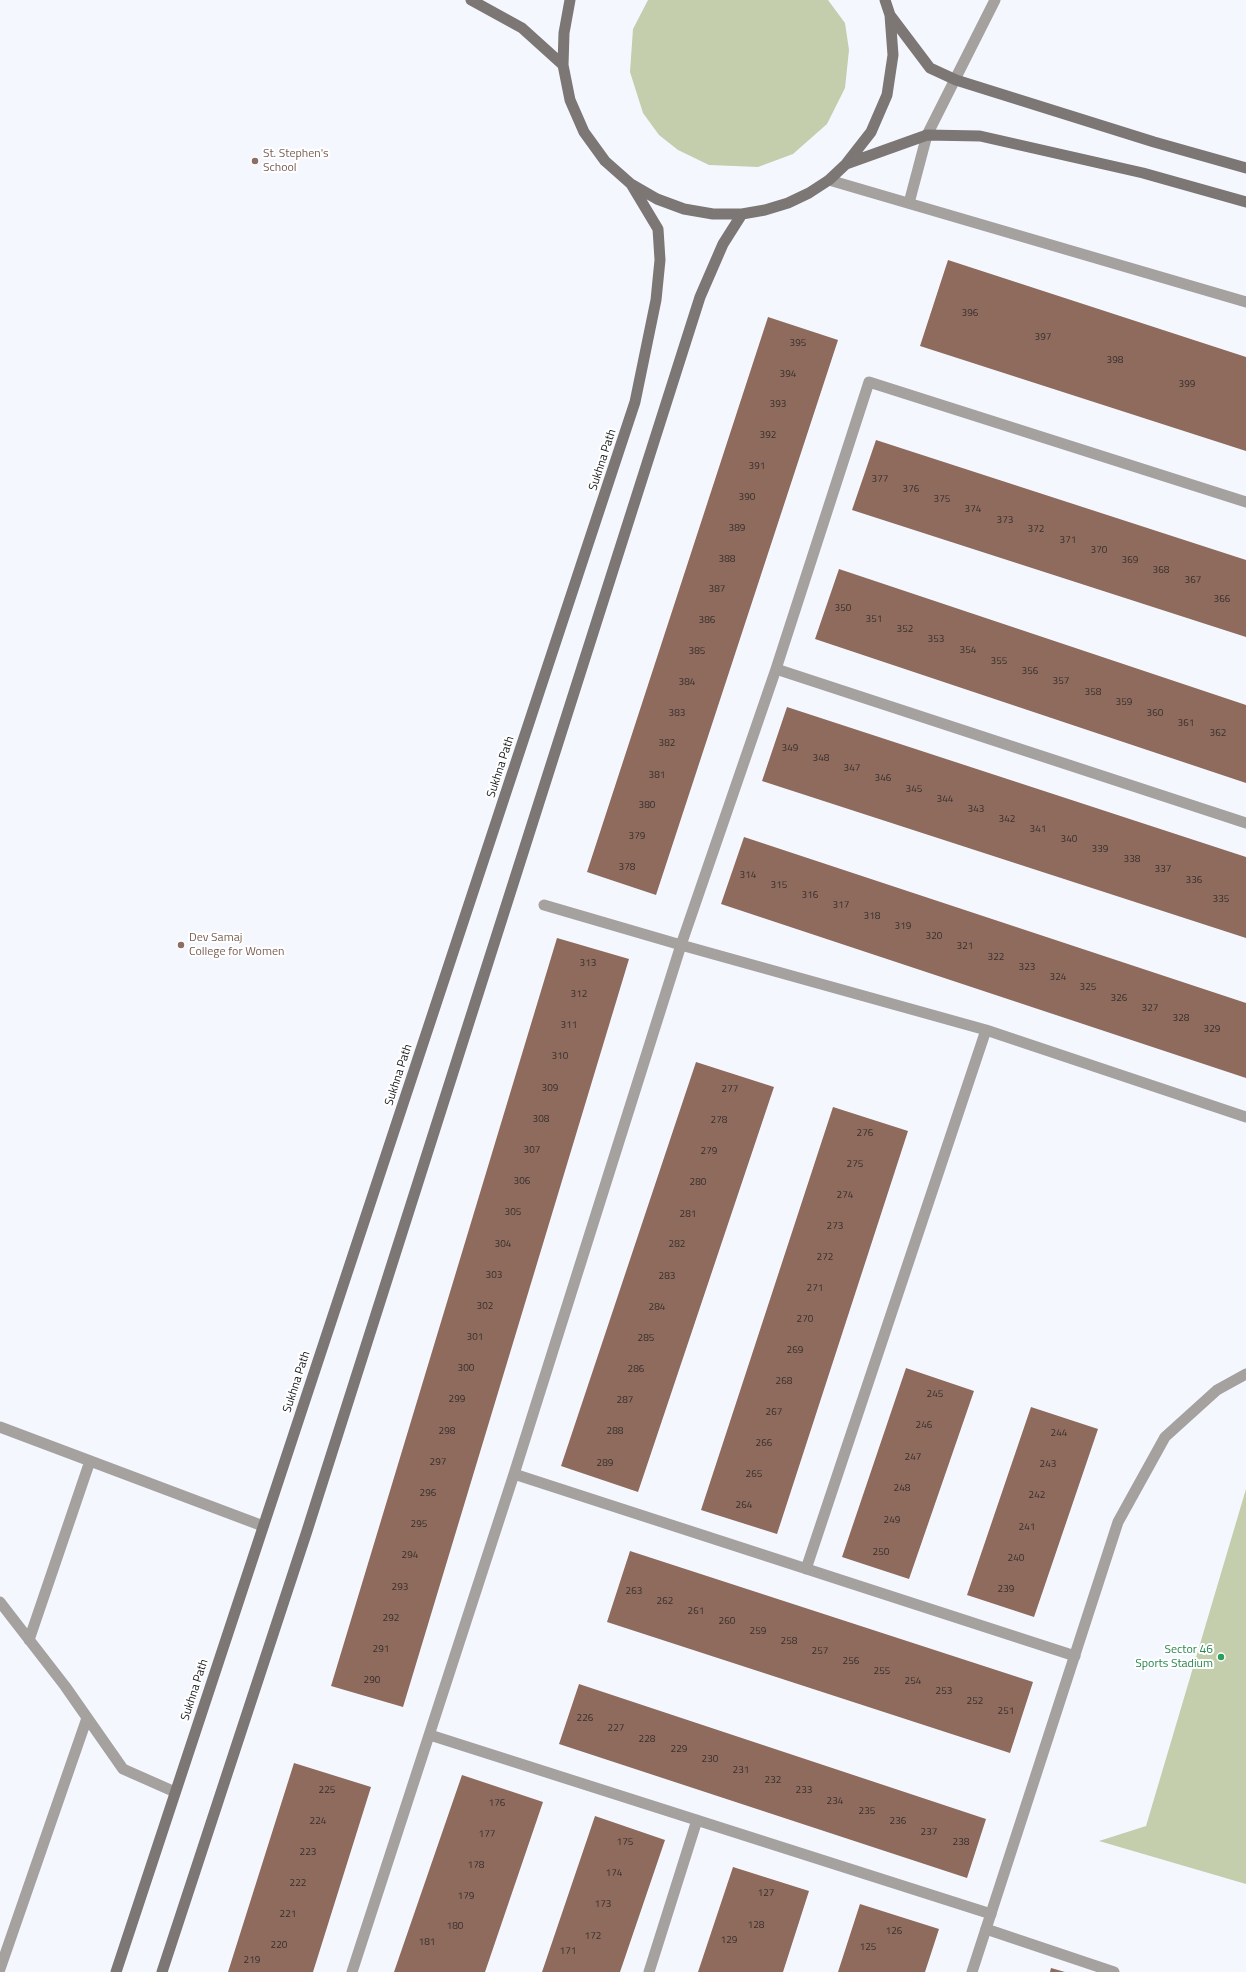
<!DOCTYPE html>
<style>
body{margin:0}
canvas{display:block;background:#f5f7ff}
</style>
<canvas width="1246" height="1972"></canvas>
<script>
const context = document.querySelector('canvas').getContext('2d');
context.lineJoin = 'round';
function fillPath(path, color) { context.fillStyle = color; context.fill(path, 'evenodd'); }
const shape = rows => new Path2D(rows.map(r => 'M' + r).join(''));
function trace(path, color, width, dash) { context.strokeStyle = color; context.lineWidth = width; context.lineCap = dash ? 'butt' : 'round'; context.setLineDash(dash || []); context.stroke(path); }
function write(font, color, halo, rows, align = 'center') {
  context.font = font + ' "Titillium Web",sans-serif'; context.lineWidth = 4; context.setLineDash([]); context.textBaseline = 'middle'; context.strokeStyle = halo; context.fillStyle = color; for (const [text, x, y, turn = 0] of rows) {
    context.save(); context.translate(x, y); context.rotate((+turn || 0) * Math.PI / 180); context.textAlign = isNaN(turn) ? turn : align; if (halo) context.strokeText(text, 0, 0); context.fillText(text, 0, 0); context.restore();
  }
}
fillPath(shape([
 [648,0,828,0,845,23,849,50,845,88,827,124,793,154,758,167,709,165,678,150,659,135,643,113,630,72,633,29],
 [1246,1489,1246,1884,1099,1841,1146,1826]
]), '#c4cdac');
fillPath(shape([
 [948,260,1246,357,1246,451,920,346],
 [768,317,838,340,656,895,587,872],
 [876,440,1246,560,1246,637,852,510],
 [839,569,1246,705,1246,783,815,639],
 [787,707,1246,857,1246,938,762,781],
 [744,837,1246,1003,1246,1078,721,904],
 [557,938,629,959,403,1707,331,1686],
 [696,1062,774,1087,638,1492,561,1466],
 [833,1107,908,1131,777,1534,701,1510],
 [906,1368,974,1391,909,1579,842,1557],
 [1031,1407,1098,1429,1034,1617,967,1595],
 [630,1551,1033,1682,1010,1753,607,1622],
 [579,1684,986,1819,967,1878,559,1744],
 [294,1763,371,1787,313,1972,228,1972],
 [462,1775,543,1802,485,1972,394,1972],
 [595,1816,665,1840,620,1972,542,1972],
 [733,1867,809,1891,783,1972,698,1972],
 [860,1904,939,1929,925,1972,838,1972],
 [1051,1968,1065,1972,1050,1972]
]), '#8e6b5c');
trace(shape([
 [829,180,1246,302],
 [909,203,927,135,995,0]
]), '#a4a19f', 11);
trace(shape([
 [776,669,1246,823],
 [544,905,681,945,986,1030,1246,1117],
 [0,1427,263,1526],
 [514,1474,1075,1656],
 [806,1569,986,1030],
 [0,1602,65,1686,123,1769,175,1792],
 [29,1640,90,1461],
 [430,1735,991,1914],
 [986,1929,1114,1972],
 [0,1969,87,1718],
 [352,1972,514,1474,681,945,776,669,869,382,1246,502],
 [649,1972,697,1820]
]), '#a4a19f', 11);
trace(shape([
 [972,1972,1118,1522,1165,1437,1217,1390,1246,1374]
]), '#a4a19f', 11);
trace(shape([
 [471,0,522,28,563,65],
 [570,0,564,33,563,65,570,100,584,132,605,161,631,184,657,199,684,209,713,214,742,214,765,210,788,203,809,193,829,180,846,164,871,132,887,95,893,55,890,15,885,0],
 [890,15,930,68,956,80,1154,142,1246,168],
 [846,164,927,135,980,136,1143,173,1246,202],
 [116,1972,635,402,656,300,660,260,658,229,631,184],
 [162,1972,306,1534,700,297,723,244,742,214]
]), '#7c7774', 11);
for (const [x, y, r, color] of [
 [255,161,4,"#8d6e63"],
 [181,945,4,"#8d6e63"],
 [1221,1657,4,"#2e9e5b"]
]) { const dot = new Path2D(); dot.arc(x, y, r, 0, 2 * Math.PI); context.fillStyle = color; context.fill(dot); trace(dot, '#fff', 1.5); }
write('10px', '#372f2e', null, [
 ["396",970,314],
 ["397",1043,338],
 ["395",798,344],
 ["398",1115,361],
 ["394",788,375],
 ["399",1187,385],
 ["393",778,405],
 ["392",768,436],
 ["391",757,467],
 ["377",880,480],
 ["376",911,490],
 ["390",747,498],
 ["375",942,500],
 ["374",973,510],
 ["373",1005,521],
 ["389",737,529],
 ["372",1036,530],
 ["371",1068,541],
 ["370",1099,551],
 ["388",727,560],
 ["369",1130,561],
 ["368",1161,571],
 ["367",1193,581],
 ["387",717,590],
 ["366",1222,600],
 ["350",843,609],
 ["351",874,620],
 ["386",707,621],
 ["352",905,630],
 ["353",936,640],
 ["354",968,651],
 ["385",697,652],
 ["355",999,662],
 ["356",1030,672],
 ["357",1061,682],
 ["384",687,683],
 ["358",1093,693],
 ["359",1124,703],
 ["383",677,714],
 ["360",1155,714],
 ["361",1186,724],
 ["362",1218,734],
 ["382",667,744],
 ["349",790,749],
 ["348",821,759],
 ["347",852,769],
 ["381",657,776],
 ["346",883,779],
 ["345",914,790],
 ["344",945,800],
 ["380",647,806],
 ["343",976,810],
 ["342",1007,820],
 ["341",1038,830],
 ["379",637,837],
 ["340",1069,840],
 ["339",1100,850],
 ["338",1132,860],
 ["378",627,868],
 ["337",1163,870],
 ["314",748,876],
 ["336",1194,881],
 ["315",779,886],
 ["316",810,896],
 ["335",1221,900],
 ["317",841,906],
 ["318",872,917],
 ["319",903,927],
 ["320",934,937],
 ["321",965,947],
 ["322",996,958],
 ["313",588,964],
 ["323",1027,968],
 ["324",1058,978],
 ["325",1088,988],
 ["312",579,995],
 ["326",1119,999],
 ["327",1150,1009],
 ["328",1181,1019],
 ["311",569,1026],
 ["329",1212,1030],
 ["310",560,1057],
 ["309",550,1089],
 ["277",730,1090],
 ["308",541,1120],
 ["278",719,1121],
 ["276",865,1134],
 ["307",532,1151],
 ["279",709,1152],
 ["275",855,1165],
 ["306",522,1182],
 ["280",698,1183],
 ["274",845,1196],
 ["305",513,1213],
 ["281",688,1215],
 ["273",835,1227],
 ["304",503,1245],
 ["282",677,1245],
 ["272",825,1258],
 ["303",494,1276],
 ["283",667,1277],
 ["271",815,1289],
 ["302",485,1307],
 ["284",657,1308],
 ["270",805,1320],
 ["301",475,1338],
 ["285",646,1339],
 ["269",795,1351],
 ["300",466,1369],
 ["286",636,1370],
 ["268",784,1382],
 ["245",935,1395],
 ["299",457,1400],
 ["287",625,1401],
 ["267",774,1413],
 ["246",924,1426],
 ["298",447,1432],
 ["288",615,1432],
 ["244",1059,1434],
 ["266",764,1444],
 ["247",913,1458],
 ["297",438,1463],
 ["289",605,1464],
 ["243",1048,1465],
 ["265",754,1475],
 ["248",902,1489],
 ["296",428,1494],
 ["242",1037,1496],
 ["264",744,1506],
 ["249",892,1521],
 ["295",419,1525],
 ["241",1027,1528],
 ["250",881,1553],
 ["294",410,1556],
 ["240",1016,1559],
 ["293",400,1588],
 ["239",1006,1590],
 ["263",634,1592],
 ["262",665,1602],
 ["261",696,1612],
 ["292",391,1619],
 ["260",727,1622],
 ["259",758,1632],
 ["258",789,1642],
 ["291",381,1650],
 ["257",820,1652],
 ["256",851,1662],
 ["255",882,1672],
 ["290",372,1681],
 ["254",913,1682],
 ["253",944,1692],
 ["252",975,1702],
 ["251",1006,1712],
 ["226",585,1719],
 ["227",616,1729],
 ["228",647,1740],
 ["229",679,1750],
 ["230",710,1760],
 ["231",741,1771],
 ["232",773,1781],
 ["225",327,1791],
 ["233",804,1791],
 ["234",835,1802],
 ["176",497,1804],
 ["235",867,1812],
 ["224",318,1822],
 ["236",898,1822],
 ["237",929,1833],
 ["177",487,1835],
 ["175",625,1843],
 ["238",961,1843],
 ["223",308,1853],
 ["178",476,1866],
 ["174",614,1874],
 ["222",298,1884],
 ["127",766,1894],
 ["179",466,1897],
 ["173",603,1905],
 ["221",288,1915],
 ["128",756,1926],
 ["180",455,1927],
 ["126",894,1932],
 ["172",593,1937],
 ["129",729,1941],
 ["181",427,1943],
 ["220",279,1946],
 ["125",868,1948],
 ["171",568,1952],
 ["219",252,1961]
]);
write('12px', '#785e54', '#fff', [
 ["St. Stephen's",263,154],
 ["School",263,168],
 ["Dev Samaj",189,938],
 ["College for Women",189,952]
], 'left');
write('12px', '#1a1b1e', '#fff', [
 ["Sukhna Path",603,460,-72],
 ["Sukhna Path",501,767,-72],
 ["Sukhna Path",399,1075,-72],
 ["Sukhna Path",297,1382,-72],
 ["Sukhna Path",195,1690,-72]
]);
write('12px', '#27864d', '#fff', [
 ["Sector 46",1213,1650],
 ["Sports Stadium",1213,1664]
], 'right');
</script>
